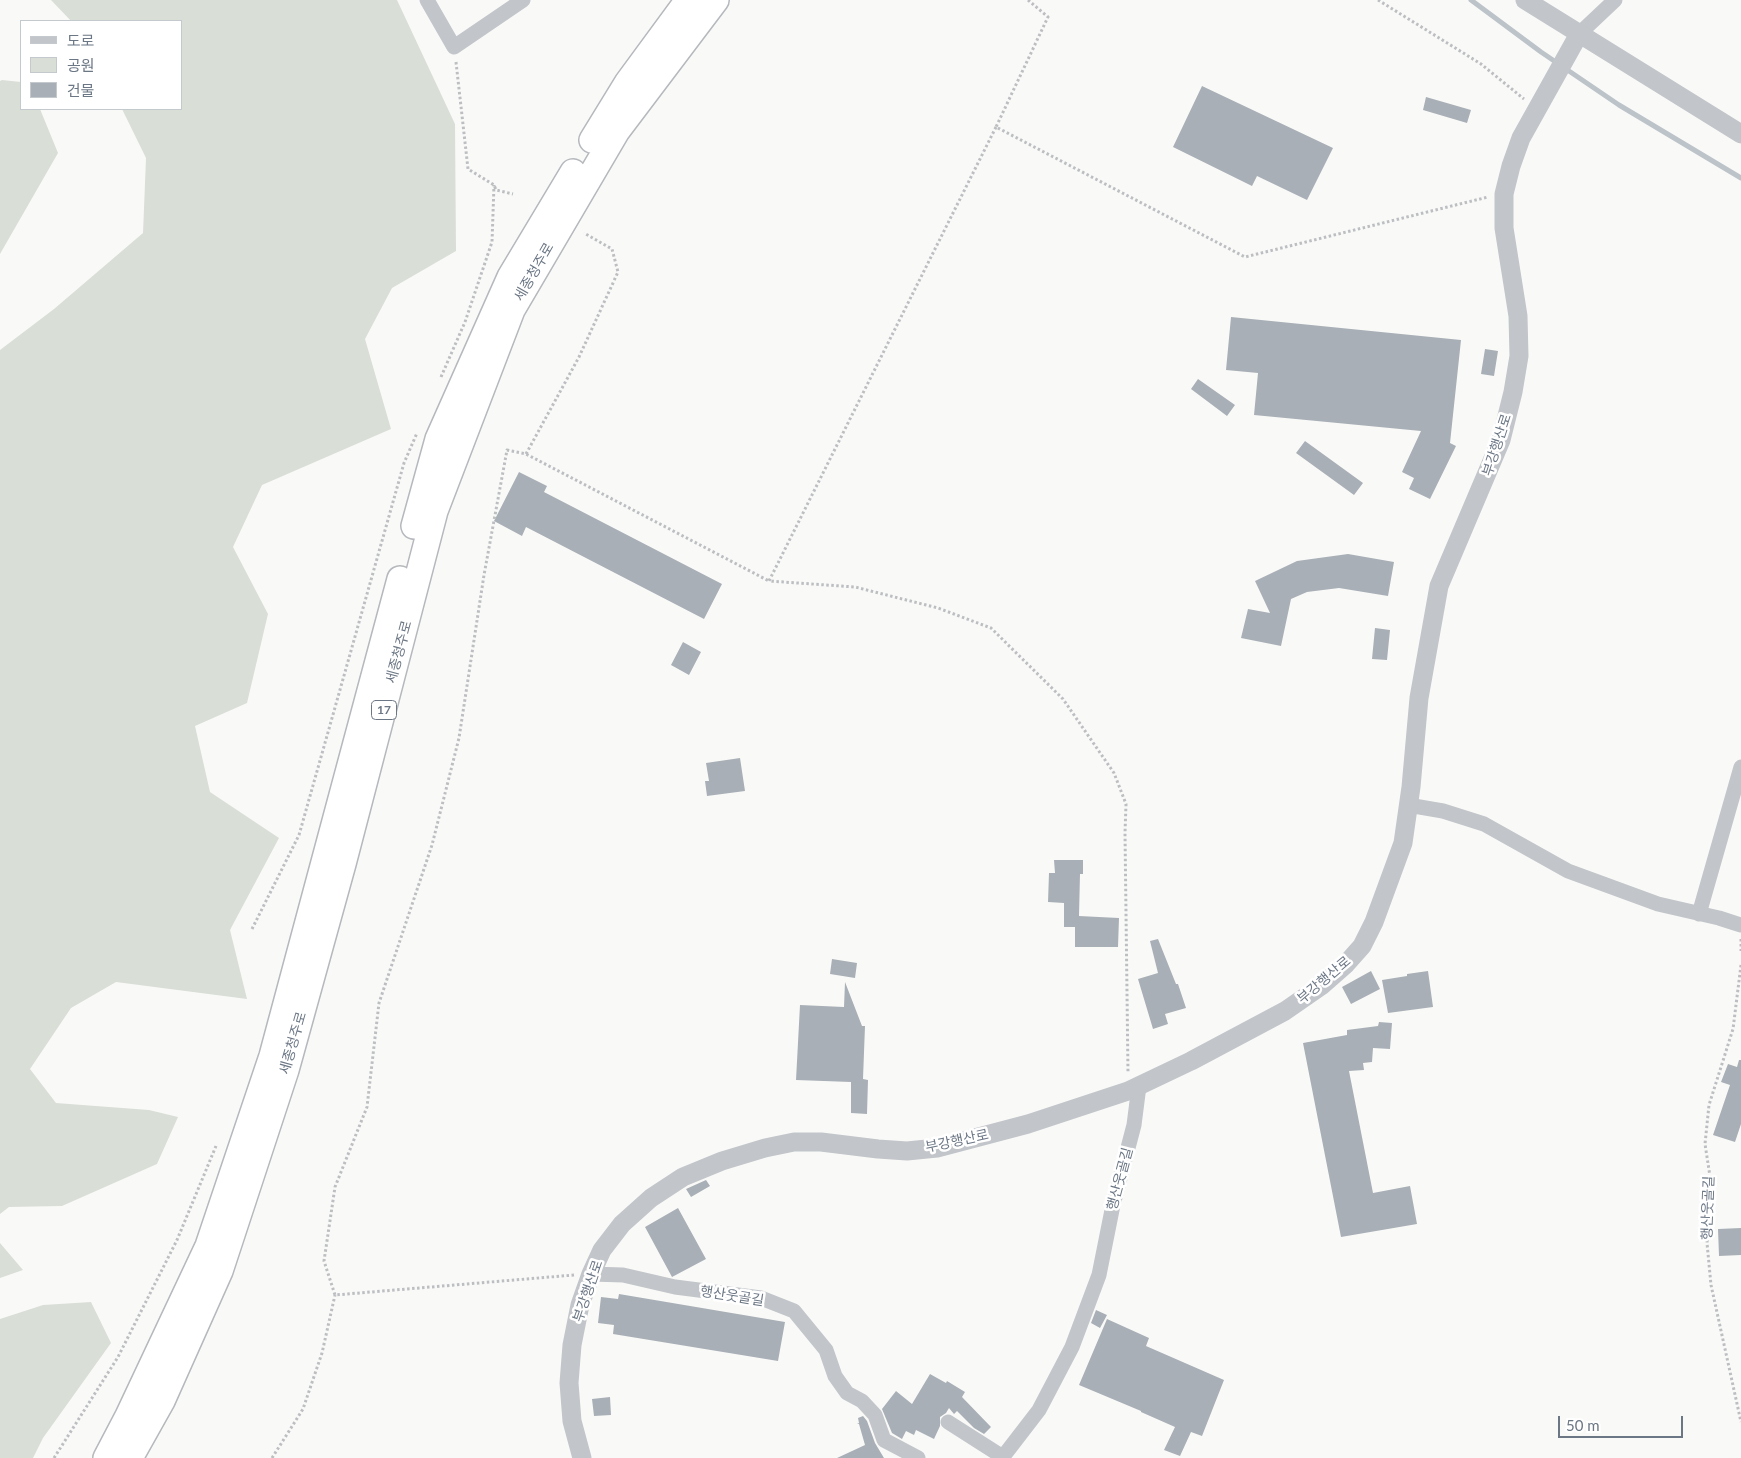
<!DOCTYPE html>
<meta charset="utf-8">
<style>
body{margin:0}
#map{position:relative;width:1741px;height:1458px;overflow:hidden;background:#f9faf8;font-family:Lato,"Noto Sans KR",sans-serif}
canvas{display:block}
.legend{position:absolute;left:20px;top:20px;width:162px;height:90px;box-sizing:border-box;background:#fff;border:1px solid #c4c9ce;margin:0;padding:6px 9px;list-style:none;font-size:15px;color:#6c7785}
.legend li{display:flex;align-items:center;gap:10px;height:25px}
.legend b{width:25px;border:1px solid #c4c9ce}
.scale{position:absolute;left:1558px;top:1416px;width:125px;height:22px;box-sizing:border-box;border:2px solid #6c7785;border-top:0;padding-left:6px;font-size:15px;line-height:18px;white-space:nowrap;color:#6c7785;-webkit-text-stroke:4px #fff;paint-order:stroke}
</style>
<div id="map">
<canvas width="1741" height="1458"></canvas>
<ul class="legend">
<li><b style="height:6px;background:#c2c5c9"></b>도로</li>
<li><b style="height:14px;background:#d9ded7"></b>공원</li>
<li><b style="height:14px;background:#a9afb6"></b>건물</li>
</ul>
<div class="scale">50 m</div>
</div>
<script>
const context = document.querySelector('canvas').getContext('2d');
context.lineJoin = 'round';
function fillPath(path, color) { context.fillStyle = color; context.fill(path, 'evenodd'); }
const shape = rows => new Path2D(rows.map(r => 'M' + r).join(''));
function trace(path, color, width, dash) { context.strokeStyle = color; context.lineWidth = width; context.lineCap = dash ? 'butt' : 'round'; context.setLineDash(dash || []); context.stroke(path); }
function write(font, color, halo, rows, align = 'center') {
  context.font = font + ' Lato,"Noto Sans KR",sans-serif'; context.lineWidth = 5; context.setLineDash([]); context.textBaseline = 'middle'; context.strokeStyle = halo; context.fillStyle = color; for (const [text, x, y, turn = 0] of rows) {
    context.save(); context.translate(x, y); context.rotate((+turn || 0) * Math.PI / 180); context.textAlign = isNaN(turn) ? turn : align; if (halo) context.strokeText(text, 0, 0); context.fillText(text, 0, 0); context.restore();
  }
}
fillPath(shape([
 [51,0,397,0,455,124,456,251,392,288,365,339,391,429,262,485,233,547,268,614,247,703,195,726,210,792,279,838,230,930,247,999,116,982,71,1008,30,1069,56,1103,149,1110,178,1117,157,1164,62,1206,9,1207,0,1214,0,350,54,309,143,233,146,158,122,109,181,109,181,21,71,21],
 [2,80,21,82,21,109,40,109,58,153,0,254,0,81],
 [0,1243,23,1270,0,1278],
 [91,1302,111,1343,43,1438,33,1458,0,1458,0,1319,43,1305]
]), '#d9ded7');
trace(shape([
 [1471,0,1541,52,1619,105,1741,178]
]), '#bcc3c9', 5);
fillPath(shape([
 [1202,86,1333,148,1307,200,1257,176,1252,186,1173,147],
 [1426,97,1471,110,1467,123,1423,110],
 [1231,317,1461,340,1450,443,1456,446,1430,499,1409,489,1414,478,1402,472,1421,431,1254,415,1258,373,1226,370],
 [1485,349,1498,351,1494,376,1481,374],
 [1198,379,1235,405,1227,416,1191,389],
 [1305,441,1363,483,1354,495,1296,453],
 [519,472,547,486,544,492,722,584,704,619,526,527,522,536,494,521],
 [1348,554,1394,562,1388,596,1339,588,1307,592,1291,599,1281,646,1241,638,1248,609,1270,613,1255,581,1297,561],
 [1375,628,1390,630,1387,660,1372,659],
 [683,642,701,652,689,675,671,665],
 [740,758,745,791,707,796,705,781,709,781,706,763],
 [1054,860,1083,860,1083,874,1080,874,1079,916,1119,918,1118,947,1075,947,1075,927,1064,927,1064,903,1048,902,1049,873,1055,873],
 [1158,939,1176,984,1178,984,1186,1008,1165,1014,1168,1024,1153,1029,1138,979,1158,973,1150,941],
 [832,959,857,963,855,978,830,974],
 [1371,971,1380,989,1351,1004,1342,987],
 [1428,971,1433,1007,1388,1013,1382,980,1407,976,1407,974],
 [845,982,862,1026,865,1026,863,1079,868,1080,867,1114,851,1113,851,1082,796,1080,800,1005,844,1007],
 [1379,1022,1392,1023,1390,1049,1373,1048,1372,1062,1363,1063,1364,1070,1349,1071,1373,1193,1410,1186,1417,1224,1341,1237,1303,1043,1347,1035,1347,1030,1378,1026],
 [1739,1060,1741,1060,1741,1124,1735,1142,1713,1135,1730,1085,1721,1082,1728,1064,1737,1067],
 [706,1180,710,1186,691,1197,686,1189],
 [678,1208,706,1259,672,1277,645,1227],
 [1741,1228,1741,1255,1719,1256,1718,1229],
 [619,1294,785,1322,778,1361,613,1334,614,1325,598,1323,601,1297,618,1299],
 [1096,1310,1107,1315,1100,1328,1091,1323],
 [1107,1319,1149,1338,1146,1346,1224,1380,1202,1436,1191,1432,1180,1456,1164,1450,1175,1427,1141,1412,1141,1411,1079,1385],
 [930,1374,946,1383,947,1381,965,1392,962,1397,991,1427,984,1434,974,1428,957,1411,954,1414,949,1408,946,1413,940,1417,940,1426,934,1439,916,1430,914,1435,906,1431,902,1439,892,1433,882,1409,896,1391,912,1404],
 [610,1397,611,1415,594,1416,592,1399],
 [863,1416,867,1421,875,1443,884,1458,837,1458,865,1445,859,1424,857,1423,859,1423,858,1418]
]), '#a9afb6');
const trunk = shape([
 [592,140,627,83,688,0],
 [414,526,438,439,510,277,573,172],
 [106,1458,128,1416,208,1246,272,1056,400,579],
 [130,1458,162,1401,220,1271,286,1070,343,864,435,511,512,310,617,131,716,0]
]);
trace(trunk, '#b5b8bc', 28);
trace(shape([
 [1028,0,1048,17,996,127,1245,257,1488,197],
 [1378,0,1481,64,1524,99],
 [456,62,468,169,494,185,496,190,513,194],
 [996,127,769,581,855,587,938,608,991,628,1063,699,1114,773,1126,804,1125,833,1128,1073],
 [441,377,465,322,492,242,494,185],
 [526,454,579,357,618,272,612,249,584,233],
 [252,929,299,835,404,463,417,433],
 [1741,939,1741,951],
 [1741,965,1733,1029,1709,1105,1705,1144,1711,1183,1707,1243,1711,1285,1741,1422],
 [574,1275,335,1295,324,1261,335,1187,367,1107,379,1003,432,845,459,738,484,575,507,450,526,454,769,581],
 [54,1458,118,1357,177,1240,216,1146],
 [272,1458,303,1409,322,1353,335,1295]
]), '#bcbec1', 3, [2.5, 2.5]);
trace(shape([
 [427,0,454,47,523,0],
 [1579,34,1615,0],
 [1408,805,1443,811,1484,824,1568,871,1658,904,1719,918,1741,925],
 [1699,914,1741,767],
 [591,1274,623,1275,675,1287,761,1298,794,1311,826,1350,835,1376,847,1393,862,1401,875,1415,884,1440,918,1458],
 [948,1422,1003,1457],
 [1002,1458,1039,1410,1072,1347,1099,1275,1113,1205,1134,1125,1139,1086]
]), '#c2c5c9', 15);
trace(shape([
 [1525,0,1741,134],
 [582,1458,572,1421,569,1383,572,1345,580,1305,591,1274,602,1250,622,1224,651,1198,683,1177,722,1161,765,1148,794,1142,821,1142,878,1149,907,1151,937,1148,1028,1124,1128,1091,1191,1061,1285,1011,1321,986,1346,964,1362,946,1374,922,1403,843,1411,787,1419,698,1439,586,1501,440,1513,392,1519,356,1518,316,1504,228,1504,194,1511,166,1521,138,1579,34]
]), '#c2c5c9', 19);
trace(trunk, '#fff', 25);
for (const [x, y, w] of [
 [384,710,25]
]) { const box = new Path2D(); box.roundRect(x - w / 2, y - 9.5, w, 19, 4); context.fillStyle = '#fff'; context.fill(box); trace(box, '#6c7785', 1); }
write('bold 12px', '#6c7785', null, [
 ["17",384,710]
]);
write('14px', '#6c7785', '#fff', [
 ["세종청주로",534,272,-60],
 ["부강행산로",1497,445,-72],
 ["세종청주로",399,652,-75],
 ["부강행산로",1324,980,-40],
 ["세종청주로",293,1043,-74],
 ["부강행산로",957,1141,-12],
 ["행산웃골길",1120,1179,-75],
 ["행산웃골길",1708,1208,-88],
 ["부강행산로",588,1291,-71],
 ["행산웃골길",732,1296,9]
]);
</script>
